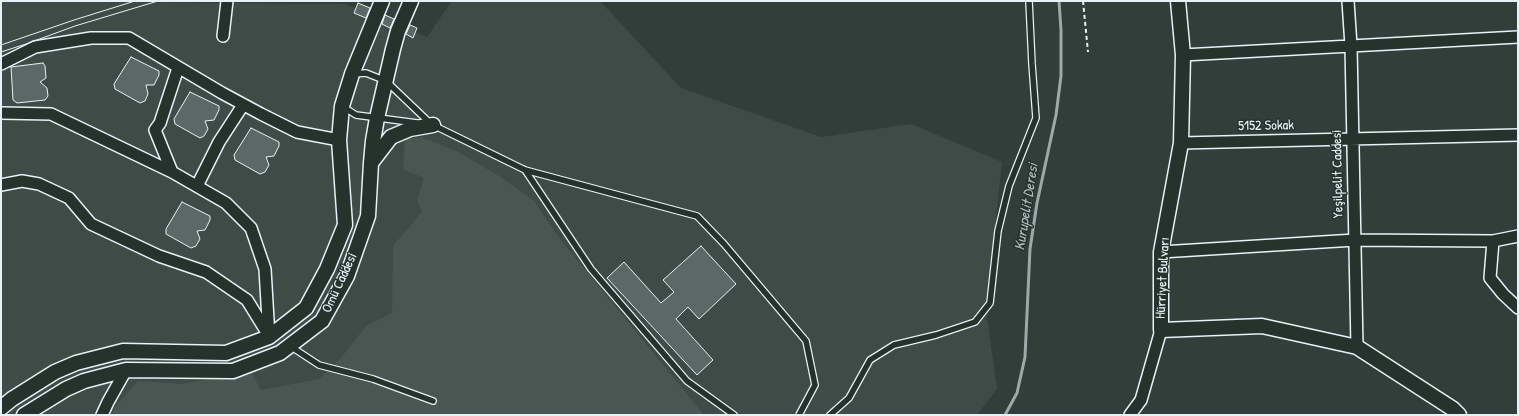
<!DOCTYPE html>
<meta charset="utf-8">
<style>
body{margin:0}
#map{position:relative;width:1519px;height:416px;overflow:hidden;background:#323e39;font-family:"Patrick Hand",sans-serif}
canvas{display:block}
.frame{position:absolute;inset:0;border:2px solid #e8f1f8;pointer-events:none}
</style>
<div id="map">
<canvas width="1519" height="416"></canvas>
<div class="frame"></div>
</div>
<script>
const context = document.querySelector('canvas').getContext('2d');
context.lineJoin = 'round';
function fillPath(path, color) { context.fillStyle = color; context.fill(path, 'evenodd'); }
const shape = rows => new Path2D(rows.map(r => 'M' + r).join(''));
function trace(path, color, width, dash) { context.strokeStyle = color; context.lineWidth = width; context.lineCap = dash ? 'butt' : 'round'; context.setLineDash(dash || []); context.stroke(path); }
function write(font, color, halo, rows, align = 'center') {
  context.font = font + ' "Patrick Hand",sans-serif'; context.lineWidth = 3; context.setLineDash([]); context.textBaseline = 'middle'; context.strokeStyle = halo; context.fillStyle = color; for (const [text, x, y, turn = 0] of rows) {
    context.save(); context.translate(x, y); context.rotate((+turn || 0) * Math.PI / 180); context.textAlign = isNaN(turn) ? turn : align; if (halo) context.strokeText(text, 0, 0); context.fillText(text, 0, 0); context.restore();
  }
}
fillPath(shape([
 [1,1,345,4,427,37,452,1,600,1,681,88,821,137,911,124,1002,162,986,310,997,389,977,415,1,415]
]), '#3f4b46');
fillPath(shape([
 [422,137,456,151,501,177,534,201,560,239,704,415,112,415,114,408,138,381,181,384,251,372,261,390,319,379,341,358,366,326,392,313,393,246,422,212,417,200,424,178,403,169,405,139]
]), '#495651');
trace(shape([
 [1005,415,1017,393,1025,357,1030,249,1037,203,1056,115,1061,76,1061,30,1059,1]
]), '#9ea9ab', 3);
const building = shape([
 [358,3,370,8,366,18,354,13,358,3],
 [385,15,394,19,390,28,382,24,385,15],
 [410,25,417,28,413,38,406,34,410,25],
 [131,57,159,71,159,75,154,85,146,85,148,94,145,101,140,103,115,89,114,84,131,57],
 [43,63,45,66,46,78,40,82,47,88,48,96,45,100,17,103,13,100,11,67,43,63],
 [190,92,219,106,219,110,214,120,205,121,208,129,204,136,200,138,175,124,174,119,190,92],
 [251,128,279,142,279,146,274,156,266,157,269,165,265,172,260,174,235,160,234,155,251,128],
 [182,202,210,216,210,220,205,230,197,231,200,239,196,246,191,248,166,234,166,229,182,202],
 [701,246,736,284,699,319,688,307,676,319,713,360,697,375,607,278,624,262,661,303,674,292,663,280,701,246]
]);
fillPath(building, '#5c6865');
trace(building, '#e8f1f8', 1);
const service = shape([
 [352,74,366,73,386,81,431,124],
 [342,106,356,115,417,123],
 [433,125,525,170,697,216,724,244,806,341,815,385,799,415],
 [525,170,591,269,687,381,734,415],
 [290,346,319,365,373,379,433,401],
 [830,415,849,398,870,360,894,345,936,335,975,322,990,303,998,231,1009,186,1036,118,1032,64,1029,1]
]);
const minor = shape([
 [1348,1,1351,46,1357,347],
 [223,36,227,1],
 [1183,55,1518,37],
 [1,64,35,47,91,38,129,38,222,93,261,114,297,132,339,140],
 [1,113,51,114,172,172,226,203,251,228,265,269,269,337],
 [1181,143,1518,135],
 [172,172,155,130,160,123,178,68],
 [1,185,22,181,39,184,69,198,91,224,159,256,206,272,247,300,268,334],
 [197,186,219,142,243,105],
 [1493,241,1490,278,1503,294,1518,308],
 [1161,252,1355,240,1493,241,1518,236],
 [102,415,108,402,126,370],
 [1130,415,1141,400,1161,330]
]);
const tertiary = shape([
 [1178,1,1183,55,1181,143,1161,252,1161,330,1262,326,1357,347,1453,409,1459,415],
 [371,163,391,137,410,129,433,125],
 [1,408,12,399,55,372,76,363,123,351,226,353,269,337,306,308,327,269,345,225,339,140,342,106,352,74,382,1],
 [24,415,66,389,84,381,126,370,233,371,280,353,322,321,347,276,368,216,371,163,373,141,377,118,393,49,398,31,411,1]
]);
trace(service, '#e8f1f8', 8);
trace(minor, '#e8f1f8', 14);
trace(tertiary, '#e8f1f8', 17);
trace(shape([
 [1083,1,1088,52]
]), '#e8f1f8', 2, [4, 3]);
trace(service, '#26332d', 5.5);
trace(minor, '#26332d', 11);
trace(tertiary, '#26332d', 14);
trace(shape([
 [1,45,74,20,135,1],
 [1,52,26,44,75,26,158,1]
]), '#e8f1f8', 1);
write('14px', '#e8f1f8', '#26332d', [
 ["5152 Sokak",1266,126,-1],
 ["Yeşilpelit Caddesi",1338,174,-91],
 ["Hürriyet Bulvarı",1163,278,-87],
 ["Omü Caddesi",340,283,-65]
]);
write('italic 15px', '#b1bbbe', '#26332d', [
 ["Kurupelit Deresi",1027,207,-81]
]);
</script>
